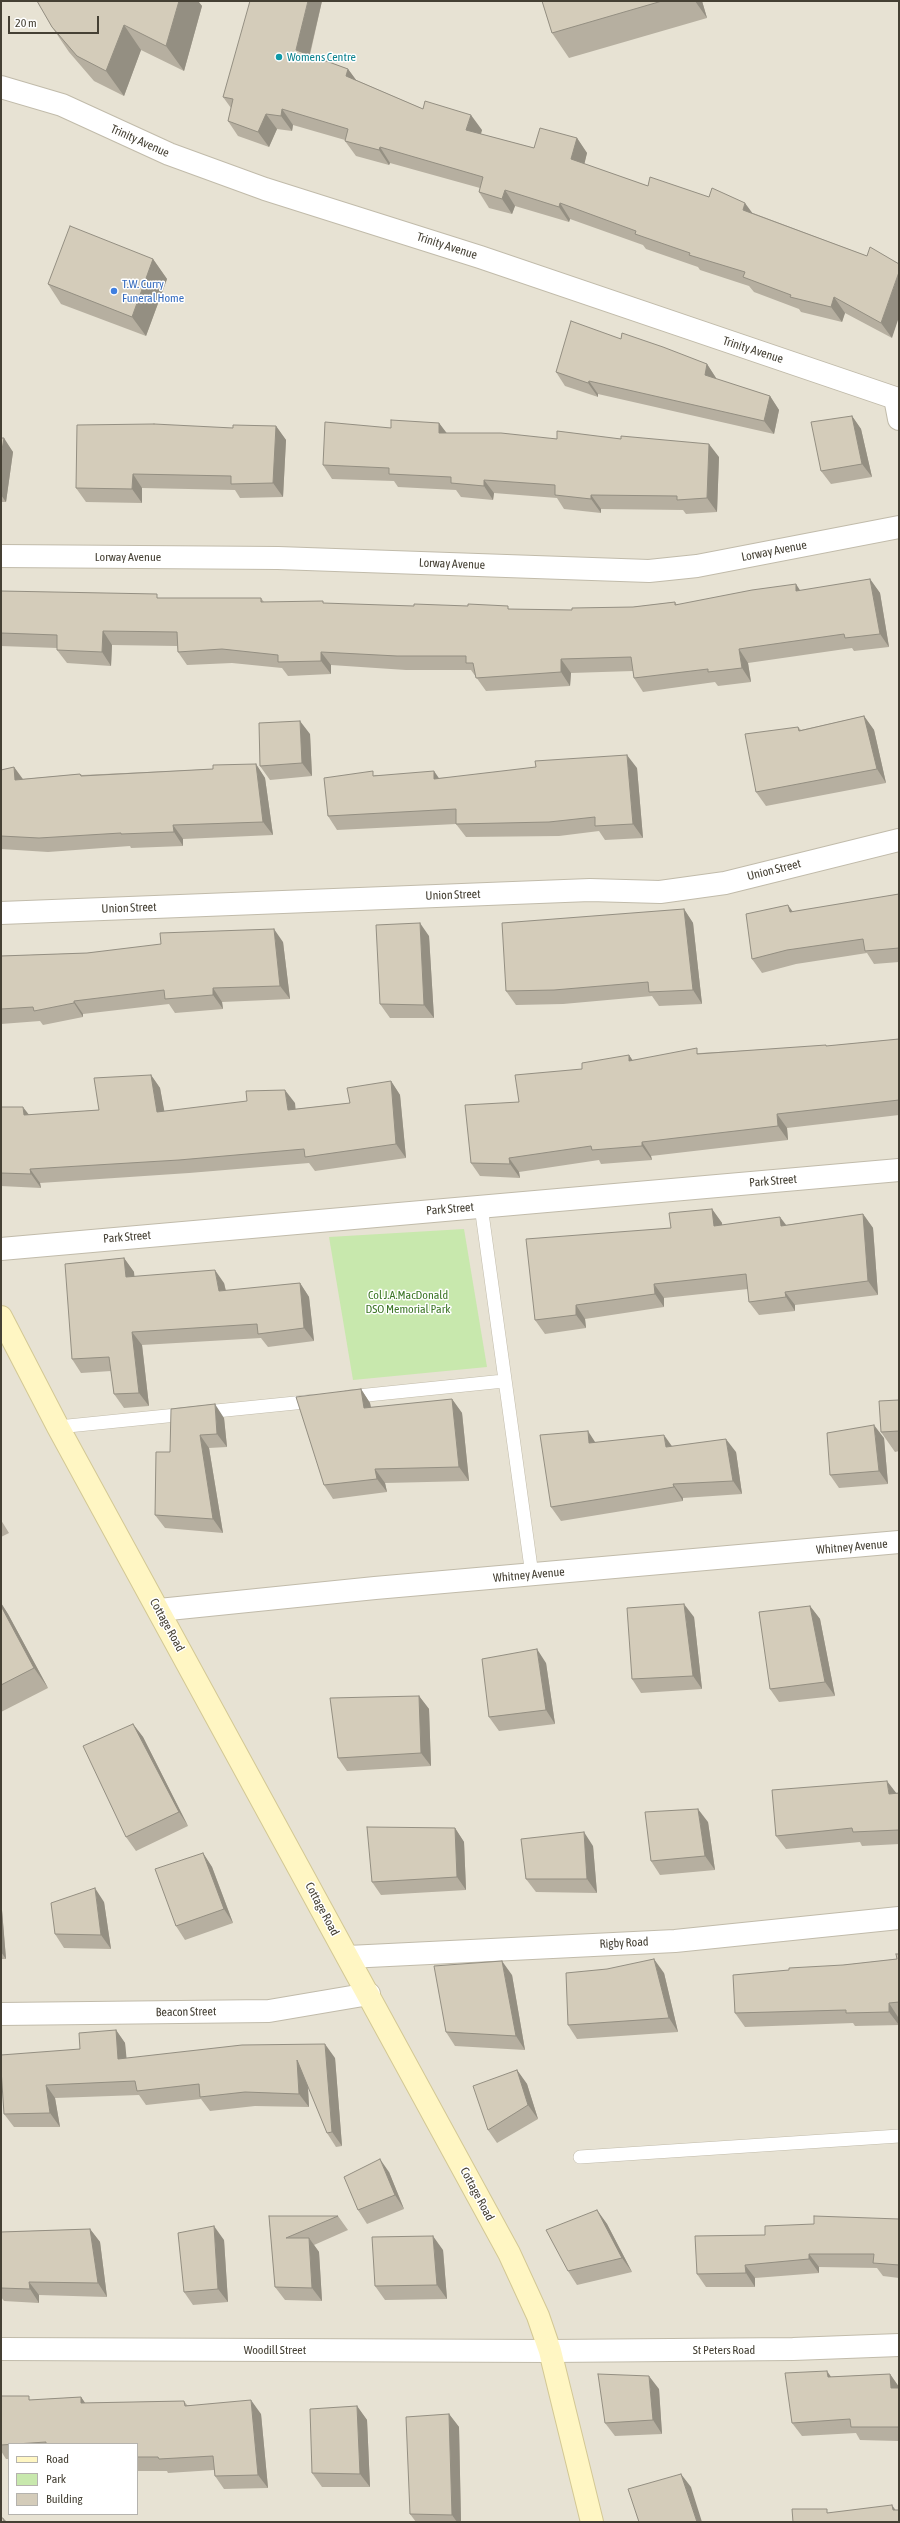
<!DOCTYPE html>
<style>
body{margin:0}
#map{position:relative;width:900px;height:2523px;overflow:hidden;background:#f3f0e5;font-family:"Asap Condensed",sans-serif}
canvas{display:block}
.frame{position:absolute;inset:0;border:2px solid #454034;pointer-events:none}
.legend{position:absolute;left:8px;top:2443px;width:130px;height:72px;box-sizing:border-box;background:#fff;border:1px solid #b5b3ae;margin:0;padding:5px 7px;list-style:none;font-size:12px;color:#454034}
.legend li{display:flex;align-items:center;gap:8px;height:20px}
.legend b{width:20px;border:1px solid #b5b3ae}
.scale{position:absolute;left:8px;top:16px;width:91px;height:18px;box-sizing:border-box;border:2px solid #454034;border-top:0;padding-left:5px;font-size:12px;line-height:14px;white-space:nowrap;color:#454034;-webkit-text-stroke:3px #fff;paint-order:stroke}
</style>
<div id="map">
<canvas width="900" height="2523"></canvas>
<div class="frame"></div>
<ul class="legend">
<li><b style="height:5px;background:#fff6c3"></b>Road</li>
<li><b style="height:11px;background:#c8e8ad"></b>Park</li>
<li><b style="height:11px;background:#d4ccba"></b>Building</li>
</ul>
<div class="scale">20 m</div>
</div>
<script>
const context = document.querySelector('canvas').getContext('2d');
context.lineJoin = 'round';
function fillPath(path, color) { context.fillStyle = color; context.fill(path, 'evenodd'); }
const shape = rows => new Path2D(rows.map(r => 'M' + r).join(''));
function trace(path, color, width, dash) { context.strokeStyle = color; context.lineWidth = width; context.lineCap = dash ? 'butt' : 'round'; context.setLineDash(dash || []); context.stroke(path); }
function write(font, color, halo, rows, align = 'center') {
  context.font = font + ' "Asap Condensed",sans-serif'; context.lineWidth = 3; context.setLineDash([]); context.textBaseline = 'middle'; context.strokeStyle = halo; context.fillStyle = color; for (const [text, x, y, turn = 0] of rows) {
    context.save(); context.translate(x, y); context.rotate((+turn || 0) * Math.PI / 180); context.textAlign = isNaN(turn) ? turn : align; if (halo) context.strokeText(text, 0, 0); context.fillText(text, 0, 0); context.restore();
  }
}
fillPath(shape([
 [1,1,899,1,899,2522,1,2522],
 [9,2444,137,2444,137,2514,9,2514]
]), '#e7e2d3');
fillPath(shape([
 [464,1229,487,1367,353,1380,329,1237]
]), '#c8e8ad');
const service = shape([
 [481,1206,532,1575],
 [348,1397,504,1381],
 [58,1427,315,1401],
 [580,2157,899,2136]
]);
const minor = shape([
 [1,87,62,105,169,154,265,189,480,257,895,398,899,419],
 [1,556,278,558,649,571,697,566,899,527],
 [1,913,590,890,660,892,725,883,899,840],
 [1,1249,899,1170],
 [159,1610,375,1588,899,1542],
 [348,1957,675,1941,899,1918],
 [1,2014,269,2011,369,1994],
 [1,2349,550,2351,793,2349,899,2345]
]);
const secondary = shape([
 [1,1317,58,1427,509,2253,538,2316,550,2351,592,2522]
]);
trace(service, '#c1bbaa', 14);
trace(minor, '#c1bbaa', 24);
trace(secondary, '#d3c894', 24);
trace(service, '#fff', 13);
trace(minor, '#fff', 22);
trace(secondary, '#fff6c3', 22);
fillPath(shape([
 [37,1,198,1,202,6,184,71,141,50,124,96,94,81,69,52,52,27],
 [322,1,310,55,348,69,356,80,423,109,482,130,481,134,534,148,577,138,587,153,584,164,648,186,753,213,867,256,892,338,845,313,842,322,801,312,799,309,754,292,749,286,700,270,698,267,646,249,643,245,570,219,569,222,515,206,512,214,489,208,479,192,480,188,390,163,389,165,356,156,345,141,345,140,293,125,292,131,277,129,269,147,238,136,228,121,231,108,223,97],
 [542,1,702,1,707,18,569,58,552,33],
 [153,259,167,279,146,336,61,304,48,284],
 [621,339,707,364,716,378,716,379,770,396,779,410,774,434,598,394,598,397,565,386,556,372],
 [852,416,861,429,872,477,831,484,821,471],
 [439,423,446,433,719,457,717,512,686,514,683,510,601,509,601,513,564,509,557,498,494,493,493,500,461,497,456,490,398,487,394,481,332,479,323,465,391,428],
 [276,426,286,440,283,497,240,498,235,490,142,488,142,503,86,502,76,488,233,428],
 [1,438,13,452,6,502,1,502],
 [870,579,880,593,889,647,854,651,852,648,748,663,751,682,718,686,715,682,643,692,634,678,633,671,571,673,570,686,486,691,471,670,406,670,331,665,331,674,288,676,282,668,232,663,187,665,178,652,177,646,112,645,111,666,67,663,57,650,57,648,1,646,1,591,160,598,261,598,264,602,510,609,572,610,633,607,675,602,677,605,800,591],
 [864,716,874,730,886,783,766,806,756,792,798,727,801,730],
 [310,734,312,776,270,780,260,766],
 [256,764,265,778,273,835,183,839,183,846,131,848,130,846,48,852,1,849,1,770,14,767,23,779,80,774,82,775,213,769],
 [637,768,643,838,605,840,599,831,559,836,466,837,456,824,337,830,328,816,375,775,439,778],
 [899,894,899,962,874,964,867,953,796,964,762,973,752,959,793,912],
 [684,909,693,923,702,1004,659,1006,652,996,563,1004,516,1005,506,991],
 [429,936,434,1018,390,1018,380,1004],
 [283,942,290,999,222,1002,223,1009,175,1013,169,1004,83,1014,83,1017,43,1025,40,1021,1,1024,1,956,87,953],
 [899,1039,899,1115,787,1128,788,1140,651,1156,652,1160,601,1164,599,1160,519,1172,520,1178,480,1176,471,1163,519,1102,582,1069,629,1055,632,1060,700,1053,827,1046],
 [151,1075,160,1088,164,1111,295,1103,295,1109,350,1103,391,1081,400,1095,406,1158,315,1171,309,1163,189,1173,40,1183,41,1188,1,1186,1,1107,29,1115,99,1110],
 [712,1209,722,1223,722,1225,786,1225,863,1214,873,1228,878,1295,795,1305,795,1311,759,1315,749,1302,748,1289,664,1298,664,1307,585,1319,586,1328,545,1334,535,1320,671,1228],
 [124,1258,134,1272,134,1277,224,1283,226,1291,300,1283,309,1297,314,1341,268,1347,261,1338,142,1345,149,1406,124,1408,114,1394,111,1371,81,1373,72,1359],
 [361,1389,370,1403,371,1408,452,1399,462,1413,469,1481,385,1483,387,1492,333,1499,324,1485],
 [899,1400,899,1451,895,1452,881,1432],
 [224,1418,227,1447,209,1448,223,1533,165,1528,155,1515,170,1452],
 [884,1438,888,1484,839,1488,830,1475],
 [596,1442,672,1446,736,1452,742,1494,683,1498,683,1501,561,1521,551,1507],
 [1,1520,9,1533,1,1537],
 [1,1603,8,1614,48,1688,1,1712],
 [810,1606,820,1619,835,1696,779,1702,770,1689],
 [694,1617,702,1689,641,1693,632,1679],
 [546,1663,555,1724,499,1731,489,1717],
 [419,1696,429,1709,431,1766,347,1771,338,1758],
 [133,1724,143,1737,188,1826,136,1851,126,1837],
 [896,1793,899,1793,899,1844,862,1846,860,1842,786,1849,776,1836],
 [708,1822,715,1870,660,1875,651,1861],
 [455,1828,464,1842,466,1890,381,1895,372,1882],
 [593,1846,597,1893,536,1892,526,1879],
 [203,1853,212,1867,233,1923,185,1940,176,1926],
 [1,1898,6,1959,1,1959],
 [104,1902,111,1949,64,1948,55,1934],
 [899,1954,899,2025,855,2026,853,2023,745,2027,735,2013,843,1965,897,1959],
 [664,1973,678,2032,577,2039,568,2025],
 [512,1975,525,2050,455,2046,446,2032],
 [116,2030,125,2043,126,2058,335,2058,342,2146,336,2147,327,2133,308,2085,309,2107,255,2106,210,2111,201,2099,146,2105,139,2095,55,2098,60,2127,14,2127,4,2114,80,2049],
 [517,2070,527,2084,538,2119,497,2143,488,2130],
 [389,2172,404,2209,367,2224,358,2210],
 [597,2210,607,2224,632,2272,577,2285,568,2271],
 [269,2216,338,2216,348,2230,314,2245,319,2252,322,2301,285,2300,275,2287],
 [899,2219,899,2278,883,2276,877,2268,819,2267,819,2273,755,2278,755,2287,706,2287,697,2274,765,2235,814,2224],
 [90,2229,100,2242,107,2297,39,2295,39,2303,4,2301,1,2297,1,2232],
 [224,2240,228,2302,193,2305,184,2292],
 [443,2250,447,2299,385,2300,375,2286],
 [890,2374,899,2387,899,2441,860,2440,856,2433,802,2436,792,2423,831,2377],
 [659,2389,662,2434,615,2436,605,2423],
 [1,2396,31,2400,81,2397,85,2403,184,2401,187,2405,261,2414,268,2488,224,2489,215,2476,214,2470,168,2473,167,2471,137,2471,137,2444,9,2444,9,2459,6,2459,1,2451],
 [357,2406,367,2420,370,2487,322,2487,312,2473],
 [449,2414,459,2427,461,2522,416,2522,410,2514]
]), '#b6afa0');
fillPath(shape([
 [179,1,198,1,202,6,184,71,166,46],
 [308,1,322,1,307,65,296,50],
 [695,1,702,1,707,18],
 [124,25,141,50,124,96,106,71],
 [348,69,359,84,346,76],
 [282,109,293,125,292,131,281,116],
 [266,114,277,129,269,147,258,132],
 [471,115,482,130,477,145,466,130],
 [577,138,587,153,582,174,571,159],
 [380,147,390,163,389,165,379,150],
 [505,190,515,206,512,214,502,199],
 [560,203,570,219,569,222,559,207],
 [745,203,756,218,743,210],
 [153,259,167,279,146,336,132,317],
 [899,272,899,317,892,338,881,323],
 [834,297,845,313,842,322,831,307],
 [707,364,716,378,714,389,705,375],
 [589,381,598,394,598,397,588,383],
 [770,396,779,410,774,434,764,421],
 [852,416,861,429,872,477,862,464],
 [439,423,449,436,439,433],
 [276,426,286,440,283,497,273,483],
 [4,438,13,452,6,502,1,495,1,456],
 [709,444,719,457,717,512,707,498],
 [133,474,142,488,142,503,132,489],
 [484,480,494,493,493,500,484,486],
 [591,495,601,509,601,513,591,499],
 [870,579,880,593,889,647,880,634],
 [796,584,805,598,796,591],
 [103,631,112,645,111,666,102,652],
 [739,649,748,663,751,682,742,668],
 [321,652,331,665,331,674,321,661],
 [561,659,571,673,570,686,561,672],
 [864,716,874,730,886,783,877,769],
 [300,721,310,734,312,776,302,763],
 [627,755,637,768,643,838,633,824],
 [256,764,265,778,273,835,263,822],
 [14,767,24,781,15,780],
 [434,771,443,784,434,779],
 [173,825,183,839,183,846,174,832],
 [788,905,798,919,790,912],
 [684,909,693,923,702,1004,693,990],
 [420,923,429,936,434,1018,424,1005],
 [274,929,283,942,290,999,280,986],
 [213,988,222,1002,223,1009,213,995],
 [74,1001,83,1014,83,1017,74,1003],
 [629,1055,638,1068,629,1061],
 [151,1075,160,1088,167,1125,157,1112],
 [391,1081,400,1095,406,1158,396,1144],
 [285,1090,295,1103,297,1123,288,1110],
 [23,1107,33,1120,24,1115],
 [777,1114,787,1128,788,1140,778,1126],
 [642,1142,651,1156,652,1160,642,1146],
 [509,1158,519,1172,520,1178,510,1164],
 [30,1169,40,1183,41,1188,31,1174],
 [712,1209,722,1223,724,1240,714,1226],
 [863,1214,873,1228,878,1295,868,1281],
 [780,1217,790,1230,781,1226],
 [124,1258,134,1272,136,1291,126,1277],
 [215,1270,224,1283,229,1305,219,1291],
 [300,1283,309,1297,314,1341,304,1328],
 [654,1284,664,1298,664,1307,655,1294],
 [785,1292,795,1305,795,1311,786,1297],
 [576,1305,585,1319,586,1328,576,1315],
 [132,1332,142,1345,149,1406,139,1393],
 [361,1389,370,1403,374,1422,364,1408],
 [452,1399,462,1413,469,1481,459,1467],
 [215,1404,224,1418,227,1447,217,1434],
 [874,1425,884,1438,888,1484,879,1471],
 [588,1431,597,1445,589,1443],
 [200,1435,209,1448,223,1533,213,1519],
 [664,1435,674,1449,666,1447],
 [726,1439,736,1452,742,1494,733,1481],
 [375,1469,385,1483,387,1492,377,1479],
 [673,1484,683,1498,683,1501,674,1487],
 [1,1603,8,1614,48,1688,34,1668,1,1606],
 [684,1604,694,1617,702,1689,693,1676],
 [810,1606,820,1619,835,1696,825,1682],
 [537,1649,546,1663,555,1724,546,1710],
 [419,1696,429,1709,431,1766,421,1753],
 [133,1724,143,1737,188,1826,179,1812],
 [887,1781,897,1794,889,1794],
 [698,1809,708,1822,715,1870,705,1856],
 [455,1828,464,1842,466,1890,457,1877],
 [584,1832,593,1846,597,1893,587,1879],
 [203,1853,212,1867,233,1923,224,1909],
 [95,1888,104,1902,111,1949,101,1935],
 [1,1898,6,1959,1,1952],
 [654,1959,664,1973,678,2032,669,2018],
 [502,1961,512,1975,525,2050,516,2036],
 [889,2003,898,2017,899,2025,889,2012],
 [116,2030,125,2043,128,2072,118,2059],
 [325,2044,335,2058,342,2146,332,2132],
 [297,2060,307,2073,309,2107,299,2094],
 [517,2070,527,2084,538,2119,528,2105],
 [46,2085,55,2098,60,2127,50,2113],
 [380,2159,389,2172,404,2209,395,2195],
 [597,2210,607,2224,632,2272,622,2258],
 [214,2226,224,2240,228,2302,218,2289],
 [90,2229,100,2242,107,2297,98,2283],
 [433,2236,443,2250,447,2299,437,2285],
 [309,2238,319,2252,322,2301,312,2288],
 [809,2254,819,2267,819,2273,809,2259],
 [745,2265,755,2278,755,2287,746,2273],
 [29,2282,39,2295,39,2303,30,2289],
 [827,2371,836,2384,828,2377],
 [890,2374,899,2387,899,2399,891,2388],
 [649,2376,659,2389,662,2434,653,2420],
 [81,2397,90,2410,81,2403],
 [251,2400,261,2414,268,2488,258,2475],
 [357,2406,367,2420,370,2487,360,2474],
 [449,2414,459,2427,461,2522,457,2522,452,2515],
 [681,2474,691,2487,702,2522,697,2522],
 [892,2505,899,2515,893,2510],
 [3,2518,7,2522,4,2522]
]), '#948f82');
const building = shape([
 [37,1,179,1,166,46,124,25,106,71,77,56,52,27,37,1],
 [250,1,308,1,296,50,348,69,346,76,423,109,425,101,471,115,466,130,534,148,540,128,577,138,571,159,648,186,650,177,709,197,712,188,745,203,743,210,867,256,870,247,899,264,899,272,881,323,834,297,831,307,790,297,791,295,743,277,745,272,689,255,690,253,635,234,636,231,560,203,559,207,505,190,502,199,479,192,483,177,380,147,379,150,345,141,348,129,282,109,281,116,266,114,258,132,228,121,233,99,223,97,250,1],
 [542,1,662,1,552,33,542,1],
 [70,226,153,259,132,317,48,284,70,226],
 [571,321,621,339,622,333,663,347,707,364,705,375,770,396,764,421,589,381,588,383,556,372,571,321],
 [852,416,862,464,821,471,811,422,852,416],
 [391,420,439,423,439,433,501,433,557,439,557,431,621,439,621,436,709,444,707,498,677,500,677,496,591,495,591,499,555,495,555,485,484,480,484,486,451,483,451,477,389,474,389,468,323,465,325,422,391,428,391,420],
 [154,424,233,428,233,425,276,426,273,483,231,484,231,476,133,474,132,489,76,488,77,425,154,424],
 [1,438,4,438,1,456,1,438],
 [870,579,880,634,845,638,844,634,739,649,742,668,708,672,708,669,634,678,631,657,561,659,561,672,476,678,473,663,466,663,466,656,397,656,321,652,321,661,278,662,278,655,222,649,178,652,177,632,103,631,102,652,57,650,57,635,1,633,1,591,157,594,157,598,261,598,261,602,323,601,323,603,414,606,414,604,468,606,468,604,508,606,508,609,572,610,572,608,633,607,675,602,675,605,752,590,796,584,796,591,870,579],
 [864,716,877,769,756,792,745,734,798,727,799,731,864,716],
 [300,721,302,763,260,766,259,723,300,721],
 [627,755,633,824,595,826,595,817,549,822,456,824,456,809,328,816,324,778,373,771,373,776,434,771,434,779,536,767,535,761,627,755],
 [256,764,263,822,173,825,174,832,121,834,121,833,39,838,1,836,1,770,14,767,15,780,80,774,81,776,213,769,213,765,256,764],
 [899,894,899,948,865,951,863,939,787,950,752,959,746,914,788,905,790,912,899,894],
 [684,909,693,990,649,992,648,982,554,990,506,991,502,923,684,909],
 [420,923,424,1005,380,1004,376,925,420,923],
 [274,929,280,986,213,988,213,995,165,999,164,990,74,1001,74,1003,34,1011,33,1007,1,1009,1,956,87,953,161,944,160,933,274,929],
 [899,1039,899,1100,777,1114,778,1126,642,1142,642,1146,592,1150,591,1146,509,1158,510,1164,471,1163,465,1105,519,1102,515,1075,582,1069,582,1063,629,1055,629,1061,697,1048,697,1054,826,1045,826,1046,899,1039],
 [151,1075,157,1112,247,1101,246,1091,285,1090,288,1110,350,1103,347,1088,391,1081,396,1144,305,1157,304,1149,179,1160,30,1169,31,1174,1,1173,1,1107,23,1107,24,1115,99,1110,94,1078,151,1075],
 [712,1209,714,1226,780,1217,781,1226,863,1214,868,1281,785,1292,786,1297,749,1302,746,1274,654,1284,655,1294,576,1305,576,1315,535,1320,526,1239,671,1228,669,1213,712,1209],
 [124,1258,126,1277,215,1270,219,1291,300,1283,304,1328,258,1334,257,1324,132,1332,139,1393,114,1394,109,1357,72,1359,65,1264,124,1258],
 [361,1389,364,1408,452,1399,459,1467,375,1469,377,1479,324,1485,296,1397,361,1389],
 [899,1400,899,1431,881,1432,879,1401,899,1400],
 [215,1404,217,1434,200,1435,213,1519,155,1515,156,1452,170,1452,171,1409,215,1404],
 [874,1425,879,1471,830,1475,827,1433,874,1425],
 [588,1431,589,1443,664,1435,666,1447,726,1439,733,1481,673,1484,674,1487,551,1507,540,1435,588,1431],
 [684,1604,693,1676,632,1679,627,1608,684,1604],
 [1,1606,34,1668,1,1685,1,1606],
 [810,1606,825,1682,770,1689,759,1612,810,1606],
 [537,1649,546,1710,489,1717,482,1659,537,1649],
 [419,1696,421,1753,338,1758,330,1698,419,1696],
 [133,1724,179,1812,126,1837,83,1746,133,1724],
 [887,1781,889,1794,899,1793,899,1830,853,1832,852,1828,776,1836,772,1790,887,1781],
 [698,1809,705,1856,651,1861,645,1812,698,1809],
 [367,1827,455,1828,457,1877,372,1882,367,1827],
 [584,1832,587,1879,526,1879,521,1839,584,1832],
 [203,1853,224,1909,176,1926,155,1869,203,1853],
 [95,1888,101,1935,55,1934,51,1903,95,1888],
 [896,1954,899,1954,899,2002,889,2003,889,2012,846,2013,846,2010,735,2013,733,1975,789,1970,789,1968,843,1965,897,1959,896,1954],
 [654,1959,669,2018,568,2025,566,1973,607,1969,654,1959],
 [502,1961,516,2036,446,2032,434,1966,502,1961],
 [116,2030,118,2059,242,2045,325,2044,332,2132,327,2133,297,2060,299,2094,245,2092,200,2097,199,2084,137,2091,135,2081,46,2085,50,2113,4,2114,1,2069,1,2055,80,2049,79,2033,116,2030],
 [517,2070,528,2105,488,2130,473,2086,517,2070],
 [380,2159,395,2195,358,2210,344,2177,380,2159],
 [597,2210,622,2258,568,2271,546,2230,597,2210],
 [269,2216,338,2216,286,2238,309,2238,312,2288,275,2287,269,2216],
 [814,2216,899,2219,899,2265,873,2263,874,2254,809,2254,809,2259,745,2265,746,2273,697,2274,695,2236,765,2235,765,2226,814,2224,814,2216],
 [214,2226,218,2289,184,2292,178,2233,214,2226],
 [90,2229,98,2283,29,2282,30,2289,1,2288,1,2232,90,2229],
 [433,2236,437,2285,375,2286,372,2237,433,2236],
 [827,2371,828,2377,890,2374,891,2388,899,2388,899,2427,851,2427,850,2419,792,2423,785,2373,827,2371],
 [598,2374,649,2376,653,2420,605,2423,598,2374],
 [1,2396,29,2396,29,2400,81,2397,81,2403,184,2401,185,2406,251,2400,258,2475,215,2476,213,2456,159,2459,158,2457,137,2457,137,2444,46,2444,46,2442,1,2445,1,2396],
 [357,2406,360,2474,312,2473,310,2409,357,2406],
 [449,2414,452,2515,410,2514,406,2417,449,2414],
 [681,2474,697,2522,639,2522,628,2489,681,2474],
 [892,2505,893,2510,899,2510,899,2522,793,2522,792,2509,827,2509,827,2513,892,2505],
 [1,2518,3,2518,4,2522,1,2522,1,2518]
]);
fillPath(building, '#d4ccba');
trace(building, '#948f82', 1);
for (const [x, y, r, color] of [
 [279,57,4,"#0f9aa8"],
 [114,291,4,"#3f7fe0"]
]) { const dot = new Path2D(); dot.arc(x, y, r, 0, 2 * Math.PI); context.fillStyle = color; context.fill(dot); trace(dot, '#fff', 1.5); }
write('12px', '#0d838f', '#fff', [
 ["Womens Centre",287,57]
], 'left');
write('12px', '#454034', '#fff', [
 ["Trinity Avenue",140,141,24],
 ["Trinity Avenue",447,246,18],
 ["Trinity Avenue",753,350,18],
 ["Lorway Avenue",774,551,-11],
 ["Lorway Avenue",128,557],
 ["Lorway Avenue",452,564,2],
 ["Union Street",774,870,-14],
 ["Union Street",453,895,-2],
 ["Union Street",129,908,-2],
 ["Park Street",773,1181,-5],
 ["Park Street",450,1209,-5],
 ["Park Street",127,1237,-5],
 ["Whitney Avenue",852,1547,-5],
 ["Whitney Avenue",529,1575,-5],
 ["Cottage Road",167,1625,61],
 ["Cottage Road",322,1909,62],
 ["Rigby Road",624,1943,-3],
 ["Beacon Street",186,2012,-1],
 ["Cottage Road",477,2194,62],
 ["Woodill Street",275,2350],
 ["St Peters Road",724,2350]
]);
write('12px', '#366cbe', '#fff', [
 ["T.W. Curry",122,284],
 ["Funeral Home",122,298]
], 'left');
write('12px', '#3e7728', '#fff', [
 ["Col J.A.MacDonald",408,1295],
 ["DSO Memorial Park",408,1309]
]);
</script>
